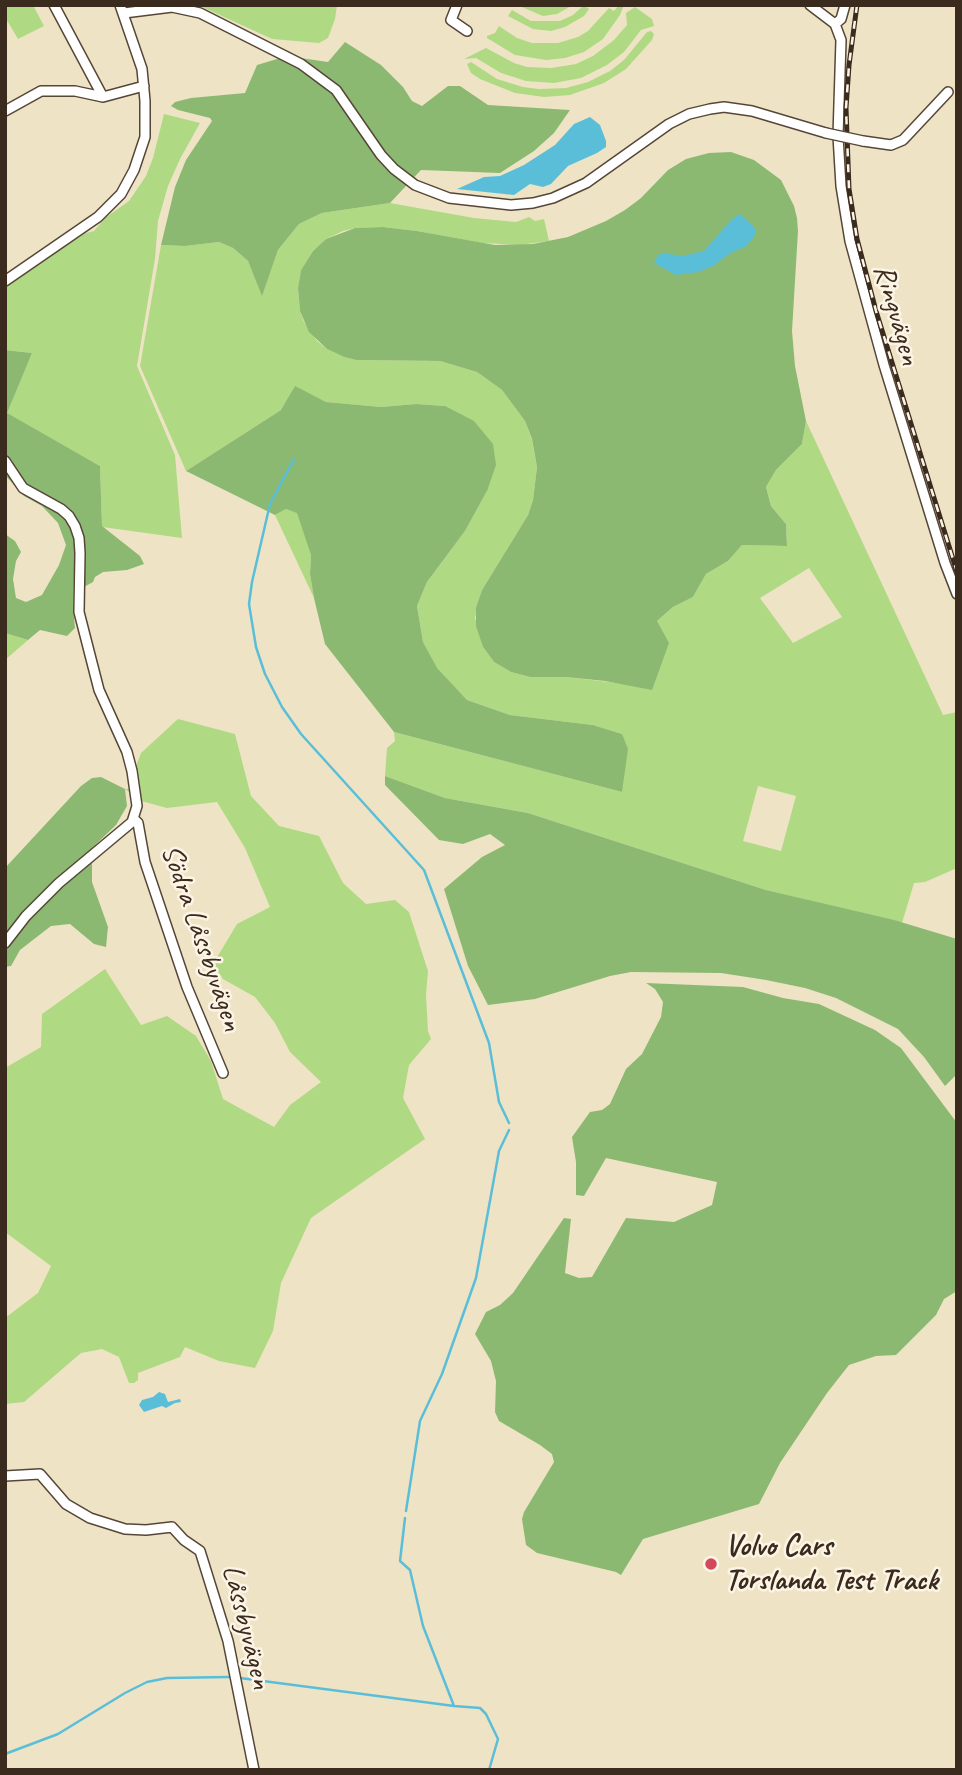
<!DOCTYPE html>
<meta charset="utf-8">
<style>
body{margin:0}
#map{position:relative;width:962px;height:1775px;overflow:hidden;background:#eee4c5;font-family:Caveat,sans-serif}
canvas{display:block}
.frame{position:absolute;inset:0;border:7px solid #3b2a1e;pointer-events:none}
</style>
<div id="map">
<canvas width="962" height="1775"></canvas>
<div class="frame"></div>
</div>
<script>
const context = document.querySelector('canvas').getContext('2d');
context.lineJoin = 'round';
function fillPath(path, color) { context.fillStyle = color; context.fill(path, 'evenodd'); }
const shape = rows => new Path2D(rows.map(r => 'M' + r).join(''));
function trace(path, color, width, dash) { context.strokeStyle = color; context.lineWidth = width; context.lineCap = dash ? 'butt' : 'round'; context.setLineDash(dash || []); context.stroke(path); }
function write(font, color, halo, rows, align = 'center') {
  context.font = font + ' Caveat,sans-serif'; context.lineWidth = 5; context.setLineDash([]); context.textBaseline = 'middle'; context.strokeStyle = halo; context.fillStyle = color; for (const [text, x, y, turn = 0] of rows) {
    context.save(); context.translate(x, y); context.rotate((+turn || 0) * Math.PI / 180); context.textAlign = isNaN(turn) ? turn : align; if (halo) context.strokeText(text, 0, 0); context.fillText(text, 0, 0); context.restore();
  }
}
fillPath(shape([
 [5,5,33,5,44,26,18,39,5,17],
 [198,5,337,5,335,19,328,38,319,43,272,39],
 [517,5,573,5,557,14,543,16],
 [584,5,589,9,584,16,565,27,551,31,533,29,508,16,512,10,531,21,560,21,573,15],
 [619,5,624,5,620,15,603,39,584,52,565,58,546,60,515,55,487,38,487,36,495,33,499,26,517,38,532,43,558,43,578,37,588,31,609,8,614,11],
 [635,7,652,19,654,26,641,30,624,52,607,65,581,78,554,83,526,81,501,73,476,58,464,59,486,48,514,63,527,67,551,68,576,64,593,56,614,40,627,25,626,13],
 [651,31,654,34,652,40,626,69,604,83,570,95,544,97,515,93,480,79,471,73,467,64,471,62,497,79,523,87,539,89,566,88,588,82,610,71,624,60,647,32],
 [164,114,200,123,180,159,168,186,158,221,155,259,137,366,175,455,182,538,102,527,100,466,6,413,32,353,5,350,5,288,23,273,52,254,86,233,94,231,105,218,129,201,146,176,153,158],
 [390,203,474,218,516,222,529,217,535,221,544,219,549,241,519,245,483,243,417,231,383,227,355,228,343,231,326,239,313,251,301,270,298,288,300,311,304,322,317,341,327,349,344,357,356,360,440,361,477,372,502,390,525,421,532,440,537,467,533,500,528,515,482,590,475,618,483,647,494,662,511,672,530,677,566,677,626,684,657,621,673,607,693,597,706,574,728,561,742,545,787,546,786,524,771,506,766,487,776,470,802,444,806,421,943,715,957,712,957,868,925,882,914,883,902,923,766,890,528,813,445,798,385,776,387,748,395,741,394,732,622,792,622,734,593,725,510,715,467,700,436,668,423,642,417,606,427,582,465,531,487,491,445,406,416,404,381,407,326,402,313,396,281,410,186,471,140,366,161,245,185,246,219,242,233,248,248,261,262,294,278,250,299,224,322,213],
 [809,568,842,617,793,643,760,598],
 [758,786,796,796,781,851,743,841],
 [286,509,297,512,307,538,311,555,310,574,314,598,275,515],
 [5,633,28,640,5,660],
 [178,719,235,734,251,796,279,826,319,836,343,883,366,904,395,900,409,912,428,971,426,995,428,1031,431,1039,409,1065,403,1098,425,1139,311,1218,281,1283,273,1331,255,1368,219,1361,185,1347,180,1357,138,1373,138,1380,134,1383,129,1383,119,1357,102,1349,81,1353,24,1402,5,1404,5,1318,38,1293,51,1266,5,1232,5,1068,41,1047,42,1014,105,969,141,1025,167,1016,196,1036,211,1061,223,1099,274,1127,290,1105,321,1082,290,1052,275,1023,255,997,223,979,213,964,237,924,270,907,245,848,217,802,167,808,141,801,125,789,140,788,136,766,141,753]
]), '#b0d984');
fillPath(shape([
 [345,42,381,65,403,87,412,101,422,106,448,86,460,86,488,105,570,110,554,133,534,151,500,173,421,170,390,203,322,213,299,224,278,250,262,296,248,261,233,248,219,242,185,246,161,245,175,187,186,160,212,121,210,118,178,110,171,106,175,102,191,98,245,93,257,65,287,56,328,62],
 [731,152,754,160,781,180,794,206,797,218,798,231,792,331,795,366,806,421,802,444,776,470,766,487,771,506,786,524,787,546,742,545,728,561,706,574,693,597,673,607,657,621,669,643,652,690,605,681,566,677,530,677,511,672,494,662,483,647,476,626,476,608,482,590,528,515,533,500,537,467,532,439,525,421,502,390,477,372,440,361,356,360,344,357,327,349,309,332,300,311,298,288,301,270,313,251,326,239,355,228,383,227,417,231,495,245,533,244,568,237,606,221,625,210,641,198,668,170,686,159,709,153],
 [5,350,32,353,7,413,100,466,102,526,140,556,144,564,127,570,103,572,95,577,93,582,84,587,74,575,73,607,75,628,67,636,40,630,28,640,5,633,5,534,15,541,21,552,16,561,13,579,16,598,26,602,42,595,59,565,66,545,58,523,42,506,24,496,5,475],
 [295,386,326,402,381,407,416,404,445,406,474,421,493,444,496,465,487,491,465,531,427,582,417,606,423,642,437,668,467,700,510,715,593,725,622,734,628,749,622,792,394,732,325,644,314,598,310,574,311,555,297,513,286,509,275,515,186,471,281,410],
 [385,776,445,798,528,813,766,890,894,920,957,939,957,1074,945,1086,924,1057,898,1029,836,998,805,988,766,980,721,973,631,972,610,976,535,999,488,1005,468,966,444,889,482,857,505,845,490,834,463,844,439,840,385,785],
 [101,777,125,789,127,806,116,825,92,848,92,882,108,927,106,947,94,944,70,924,51,926,20,950,11,966,5,967,5,868,81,786,92,778],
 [646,983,743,987,783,998,819,1004,875,1030,901,1048,957,1123,957,1291,944,1299,936,1315,896,1355,876,1356,849,1365,827,1393,780,1463,759,1504,643,1539,621,1575,616,1572,537,1553,526,1545,522,1519,524,1512,554,1462,552,1454,540,1445,499,1421,495,1412,496,1381,491,1361,475,1334,486,1312,500,1305,513,1293,564,1218,571,1219,565,1273,579,1278,592,1277,626,1218,674,1222,712,1205,717,1182,606,1158,584,1196,576,1195,576,1162,572,1137,590,1112,602,1110,610,1104,626,1069,642,1054,661,1017,663,1002,655,989]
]), '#8cb972');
fillPath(shape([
 [590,117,600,125,606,141,606,147,597,153,568,166,551,184,543,187,530,184,514,195,457,189,484,177,500,176,524,165,555,145,574,124],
 [740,214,756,229,754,237,745,247,732,252,713,266,698,272,676,275,654,263,658,255,663,253,683,256,704,251,732,219],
 [159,1392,165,1394,168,1402,180,1399,181,1402,175,1403,166,1408,162,1406,144,1412,139,1405,142,1400,153,1397]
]), '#5abed9');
trace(shape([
 [294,459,270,504,252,582,249,604,256,647,265,674,282,707,301,734,424,870,489,1043,499,1102,509,1123],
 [406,1511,420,1421,442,1374,476,1278,499,1151,509,1130],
 [405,1518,400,1561,410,1570,423,1626,454,1706,480,1708,486,1714,498,1739,489,1770],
 [240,1678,454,1706],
 [5,1754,58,1734,125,1693,147,1682,167,1678,229,1677]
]), '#5abed9', 2.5);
const minor = shape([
 [54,5,103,97,144,86],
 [457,5,451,20,467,31],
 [810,5,835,24,841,40,838,136,841,186,850,241,884,365,945,563,957,594],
 [124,13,172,7,200,13,301,64,336,90,381,155,394,169,415,185,449,198,511,205,533,203,553,198,586,183,669,124,689,114,710,109,724,107,752,111,826,133],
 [835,24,841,19,845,5],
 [5,111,41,91,75,91,103,97],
 [863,141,891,145,903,140,948,92],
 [5,281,98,217,121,194,134,170,145,137,145,101,142,69,120,5],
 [5,461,23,488,61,509,69,516,75,526,79,538,80,553,79,612,99,690,127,752,132,771,137,806,132,822,59,883,26,916,5,943],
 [134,819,138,823,145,862,187,987,223,1073],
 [5,1476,40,1474,66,1504,90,1518,125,1529,146,1530,172,1527,184,1540,200,1551,228,1641,254,1770]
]);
trace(minor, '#564637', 12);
trace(minor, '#fff', 9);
const rail = shape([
 [857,5,849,65,846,108,849,189,857,239,876,311,957,572]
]);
trace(rail, '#3b2a1e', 5);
trace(rail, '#fcf5e5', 2.5, [8]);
const minorBridge = shape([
 [826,133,863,141]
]);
trace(minorBridge, '#564637', 12, []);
trace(minorBridge, '#fff', 9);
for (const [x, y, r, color] of [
 [711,1564,7,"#d1495b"]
]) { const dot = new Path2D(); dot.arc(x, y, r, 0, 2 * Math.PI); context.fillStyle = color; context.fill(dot); trace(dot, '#fcf5e5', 2.5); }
write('30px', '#3b2a1e', '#fcf5e5', [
 ["Ringvägen",896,315,74],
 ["Södra Låssbyvägen",201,938,71],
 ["Låssbyvägen",246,1627,76]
]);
write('bold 30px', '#3b2a1e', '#fcf5e5', [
 ["Volvo Cars",725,1547],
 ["Torslanda Test Track",725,1581]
], 'left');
</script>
